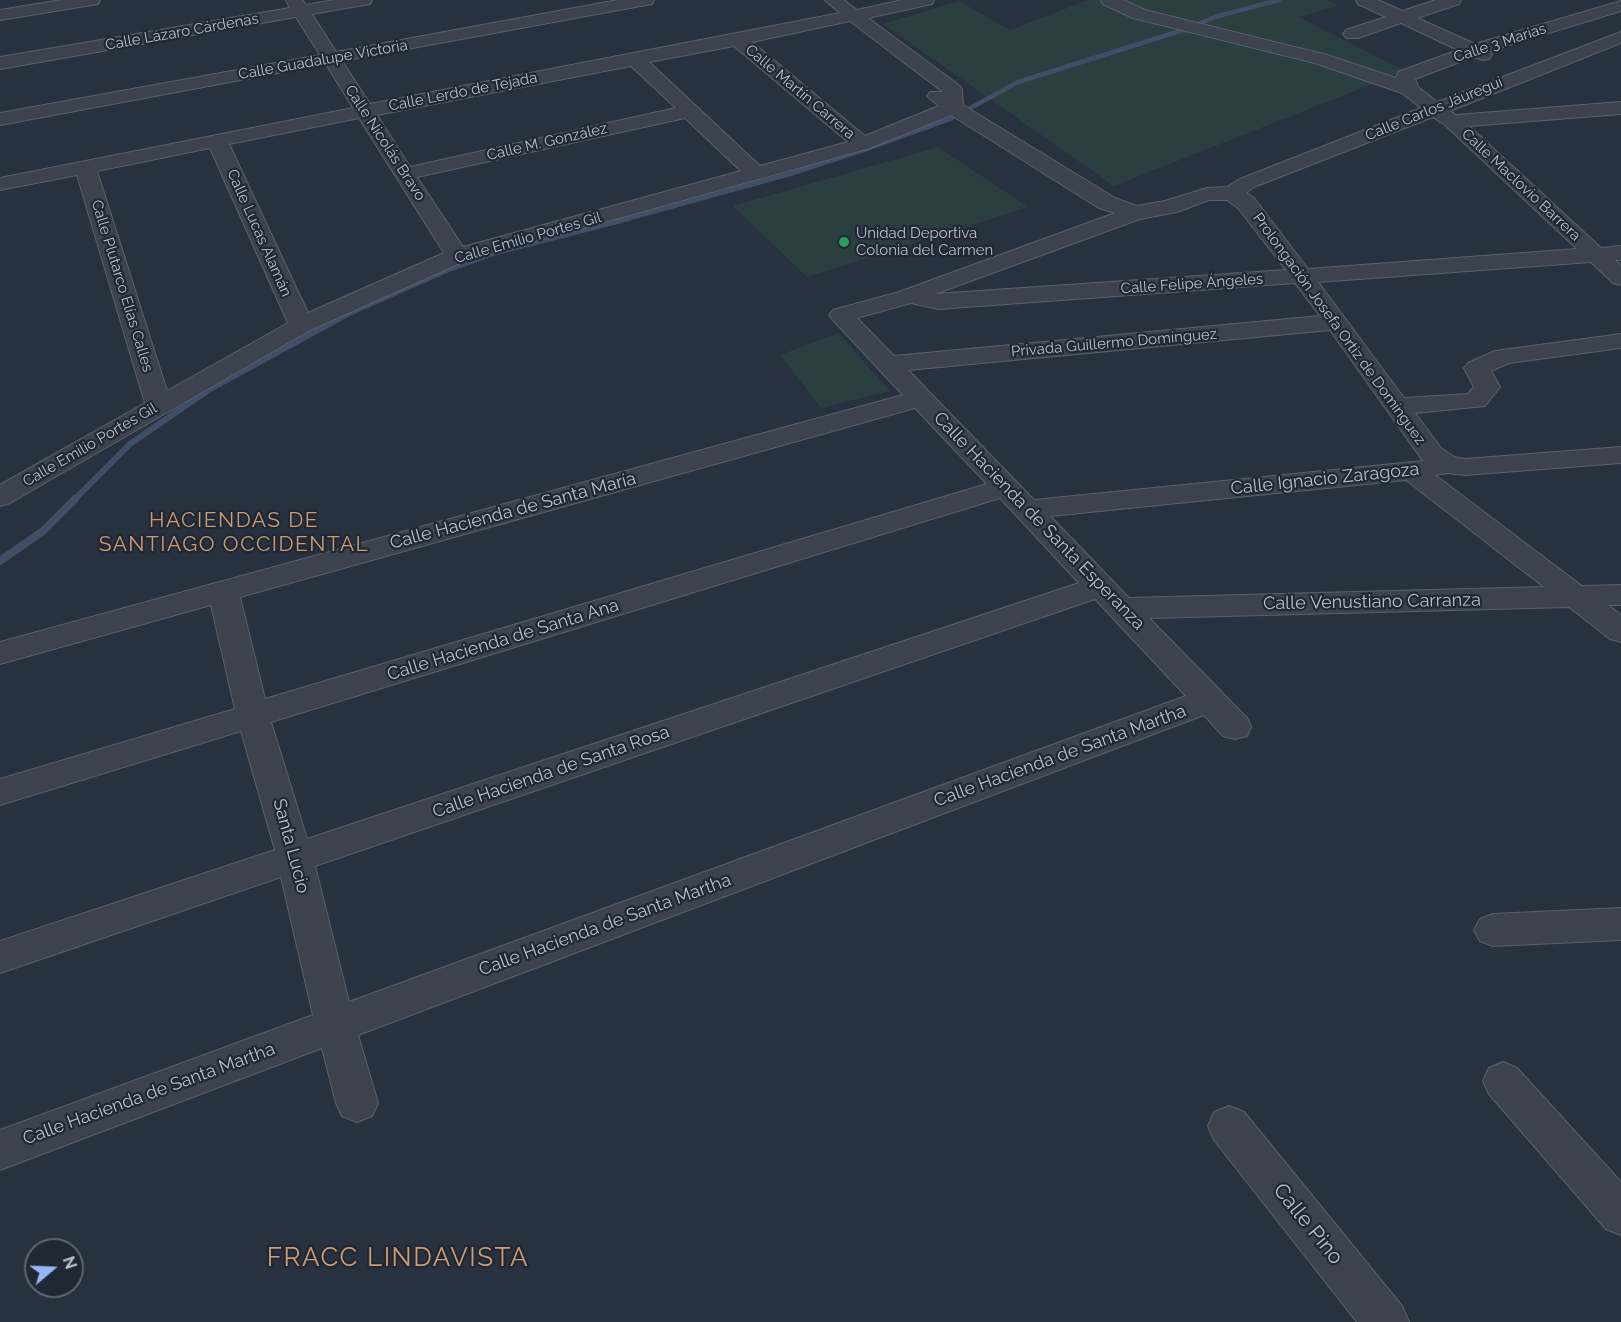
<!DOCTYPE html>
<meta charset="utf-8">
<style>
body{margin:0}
#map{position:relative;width:1621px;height:1322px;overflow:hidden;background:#28313f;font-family:Raleway,sans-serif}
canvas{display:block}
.north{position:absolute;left:24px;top:1238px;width:60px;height:60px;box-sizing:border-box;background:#212835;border:2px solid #5e6471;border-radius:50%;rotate:71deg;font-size:16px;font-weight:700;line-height:24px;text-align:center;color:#b9bfca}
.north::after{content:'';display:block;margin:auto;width:21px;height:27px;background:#98b7f0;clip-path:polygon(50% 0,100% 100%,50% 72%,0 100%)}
</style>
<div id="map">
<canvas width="1621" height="1322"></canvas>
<div class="north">N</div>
</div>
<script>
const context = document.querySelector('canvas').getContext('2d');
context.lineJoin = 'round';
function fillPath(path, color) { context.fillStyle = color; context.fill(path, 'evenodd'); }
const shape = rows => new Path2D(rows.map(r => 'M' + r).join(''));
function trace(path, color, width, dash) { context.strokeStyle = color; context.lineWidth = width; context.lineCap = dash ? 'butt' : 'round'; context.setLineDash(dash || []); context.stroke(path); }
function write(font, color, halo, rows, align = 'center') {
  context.font = font + ' Raleway,sans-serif'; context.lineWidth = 4.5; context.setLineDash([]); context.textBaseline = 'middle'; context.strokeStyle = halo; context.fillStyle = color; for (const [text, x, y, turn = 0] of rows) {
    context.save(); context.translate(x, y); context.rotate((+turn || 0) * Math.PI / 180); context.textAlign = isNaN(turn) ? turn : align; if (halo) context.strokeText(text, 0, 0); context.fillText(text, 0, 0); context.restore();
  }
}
fillPath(shape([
 [1088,0,1328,0,1338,6,1299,17,1405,71,1114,186,883,24,959,1,1010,30],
 [938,147,1028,207,807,277,733,206],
 [838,333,890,391,821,408,780,355]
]), '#2b3f41');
trace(shape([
 [623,220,790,174,867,149,950,119,1018,82,1180,31,1218,16,1279,0]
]), '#404e67', 4.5);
trace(shape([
 [74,500,130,444,210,389,349,313,444,271,496,252,629,218]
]), '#404e67', 6);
trace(shape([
 [0,561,43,531,75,499]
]), '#404e67', 8);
const minor = shape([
 [61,0,100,0,98,4,92,5,0,20,0,10,61,0],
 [286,0,302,0,306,5,334,0,372,0,370,4,364,5,312,14,336,52,618,0,654,0,652,4,646,5,342,61,370,104,840,13,825,0,844,0,857,10,902,0,934,0,932,4,868,18,960,86,962,90,963,105,1115,198,1137,206,1165,201,1207,188,1227,187,1240,179,1421,108,1402,93,1315,63,1133,18,1103,4,1101,0,1123,0,1145,10,1327,55,1396,78,1398,72,1458,50,1401,23,1358,38,1346,38,1343,34,1346,30,1386,17,1358,4,1356,0,1378,0,1402,11,1436,0,1461,0,1459,4,1417,18,1475,44,1621,1,1621,11,1490,51,1492,55,1489,59,1483,60,1473,57,1415,79,1418,87,1437,102,1621,32,1621,43,1450,111,1456,115,1621,102,1621,114,1469,126,1601,248,1621,246,1621,260,1615,260,1621,266,1621,285,1613,283,1591,262,1318,282,1404,398,1468,394,1474,387,1464,368,1468,363,1495,351,1621,334,1621,348,1509,363,1491,371,1500,387,1485,406,1415,413,1441,448,1454,457,1465,459,1621,447,1621,463,1465,475,1447,473,1435,475,1582,586,1621,585,1621,605,1608,605,1621,615,1621,642,1610,639,1569,607,1149,618,1247,718,1251,727,1247,736,1235,739,1223,736,1204,715,358,1035,378,1103,372,1116,357,1122,342,1116,336,1103,322,1048,0,1170,0,1130,313,1015,281,877,0,973,0,941,275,850,241,731,0,805,0,779,235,709,211,605,0,664,0,642,903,395,833,320,829,315,833,310,899,292,1115,213,1099,208,951,115,870,148,465,261,310,330,10,503,0,506,0,485,145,403,77,175,0,190,0,178,353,108,326,64,0,125,0,113,320,55,296,17,0,69,0,57,290,8,286,0],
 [850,21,943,92,930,92,927,96,939,106,865,136,752,42,850,21],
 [734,46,848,142,760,166,649,62,734,46],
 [631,66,676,108,410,167,377,115,631,66],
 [1433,117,1445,125,1577,249,1308,269,1254,198,1246,193,1254,187,1433,117],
 [359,118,444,253,308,313,229,144,359,118],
 [685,118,741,171,463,247,417,177,685,118],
 [210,148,288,323,167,391,97,171,210,148],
 [1209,200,1227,200,1238,208,1286,270,935,294,1140,219,1177,212,1209,200],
 [1295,283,1320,316,894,356,857,318,911,303,938,309,1295,283],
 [1330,330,1423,461,1034,500,908,370,1330,330],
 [915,408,987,484,265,699,240,597,915,408],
 [1406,480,1544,587,1129,598,1050,516,1406,480],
 [1000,498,1079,583,307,839,271,722,1000,498],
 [1095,599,1186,696,349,1002,315,866,1095,599],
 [1621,908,1621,940,1493,946,1480,941,1474,930,1480,919,1493,914,1621,908],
 [1503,1062,1517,1068,1621,1182,1621,1235,1606,1229,1489,1094,1483,1081,1489,1068,1503,1062],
 [1229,1106,1244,1112,1402,1306,1409,1322,1357,1322,1214,1140,1208,1126,1214,1112,1229,1106]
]);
trace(minor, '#5a616d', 2);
fillPath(minor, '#3c434f');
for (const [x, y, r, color] of [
 [844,242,6,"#2e9e5b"]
]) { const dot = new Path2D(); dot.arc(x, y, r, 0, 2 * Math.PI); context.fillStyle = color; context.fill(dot); trace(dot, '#212835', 2); }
write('15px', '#b9bfca', '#212835', [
 ["Calle Lázaro Cárdenas",182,32,-10],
 ["Calle 3 Marias",1500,43,-18],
 ["Calle Guadalupe Victoria",323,60,-10],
 ["Calle Lerdo de Tejada",463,92,-11],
 ["Calle Martín Carrera",800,92,40],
 ["Calle Carlos Jáuregui",1434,109,-22],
 ["Calle M. González",547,142,-13],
 ["Calle Nicolás Bravo",385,143,57],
 ["Calle Maclovio Barrera",1521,185,43],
 ["Calle Lucas Alamán",259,233,66],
 ["Calle Emilio Portes Gil",528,238,-16],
 ["Calle Felipe Ángeles",1192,284,-4],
 ["Calle Plutarco Elías Calles",122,286,73],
 ["Prolongación Josefa Ortiz de Domínguez",1339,329,54],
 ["Privada Guillermo Domínguez",1114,343,-5],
 ["Calle Emilio Portes Gil",90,445,-30]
]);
write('15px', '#b9bfca', '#212835', [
 ["Unidad Deportiva",856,233],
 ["Colonia del Carmen",856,250]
], 'left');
write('18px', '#b9bfca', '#212835', [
 ["Calle Ignacio Zaragoza",1325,479,-6],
 ["Calle Hacienda de Santa María",513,511,-15],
 ["Calle Hacienda de Santa Esperanza",1039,521,46],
 ["Calle Venustiano Carranza",1372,602,-1],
 ["Calle Hacienda de Santa Ana",503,640,-17],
 ["Calle Hacienda de Santa Martha",1060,756,-20],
 ["Calle Hacienda de Santa Rosa",551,772,-19],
 ["Santa Lucio",291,846,75],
 ["Calle Hacienda de Santa Martha",605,925,-20],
 ["Calle Hacienda de Santa Martha",149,1094,-20]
]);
context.letterSpacing = '1.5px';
write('21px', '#cd9c70', '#212835', [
 ["HACIENDAS DE",234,521],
 ["SANTIAGO OCCIDENTAL",234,545]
]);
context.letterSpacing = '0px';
write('21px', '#b9bfca', '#212835', [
 ["Calle Pino",1308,1224,51]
]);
context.letterSpacing = '1.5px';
write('26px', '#cd9c70', '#212835', [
 ["FRACC LINDAVISTA",398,1258]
]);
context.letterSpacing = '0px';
</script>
